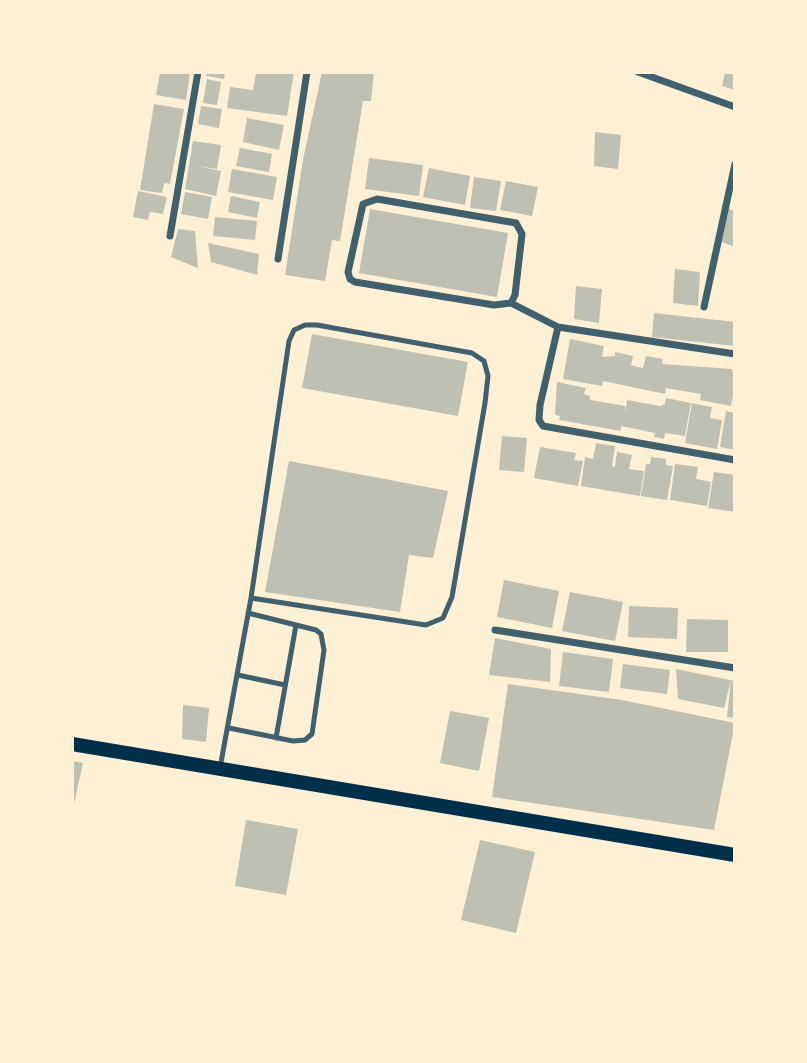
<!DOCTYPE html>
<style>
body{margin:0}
#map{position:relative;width:807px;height:1063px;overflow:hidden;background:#fdf0d5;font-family:"Titillium Web",sans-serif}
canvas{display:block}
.frame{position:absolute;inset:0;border:74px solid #fdf0d5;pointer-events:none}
</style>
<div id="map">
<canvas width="807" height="1063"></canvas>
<div class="frame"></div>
</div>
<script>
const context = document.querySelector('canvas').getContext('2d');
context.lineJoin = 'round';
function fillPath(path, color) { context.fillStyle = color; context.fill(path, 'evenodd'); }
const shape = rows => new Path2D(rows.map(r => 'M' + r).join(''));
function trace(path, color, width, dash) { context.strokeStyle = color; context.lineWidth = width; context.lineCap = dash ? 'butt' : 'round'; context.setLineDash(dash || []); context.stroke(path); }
fillPath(shape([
 [160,72,190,72,186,100,156,95],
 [207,72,225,72,224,79,206,76],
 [256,72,294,72,287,116,227,108,230,87,253,90],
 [322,72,374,72,371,101,363,101,340,241,332,240,325,281,285,275,303,160],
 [725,72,735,72,735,90,722,86],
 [207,79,221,82,217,105,203,103],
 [154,104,184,109,170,184,164,183,162,193,140,190],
 [201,106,222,109,219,128,198,124],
 [247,118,284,125,279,150,243,142],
 [595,132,621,135,618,169,594,166],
 [193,141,221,145,217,169,197,166,221,171,216,196,185,189],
 [240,148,272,154,269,172,236,166],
 [369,158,423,165,419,196,365,189],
 [429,168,470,176,465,205,423,197],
 [232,169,277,177,273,200,228,192],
 [474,177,501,181,496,211,470,208],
 [506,181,538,187,532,216,500,210],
 [138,191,167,197,163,214,150,212,148,220,133,217],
 [185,192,212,197,208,219,181,214],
 [231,196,260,202,257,218,228,212],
 [370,209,508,233,497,297,359,273],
 [728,209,735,211,735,247,722,242],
 [215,217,257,221,255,240,213,236],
 [178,229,195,231,198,268,171,257],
 [208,243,259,254,257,275,211,262],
 [675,269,700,272,698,306,673,303],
 [576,286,602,289,599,323,574,319],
 [654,313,735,322,735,346,652,337],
 [312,334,468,362,458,416,302,388],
 [570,339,604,346,602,357,615,356,615,352,633,356,631,365,638,367,643,368,646,356,663,359,662,364,732,369,735,385,731,406,700,400,701,394,666,388,665,394,603,381,602,386,563,379],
 [557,382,586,388,584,394,590,396,590,400,625,406,625,413,627,400,660,406,665,404,666,398,691,403,685,436,665,433,664,439,654,437,655,433,621,426,621,431,559,420,560,416,555,415],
 [692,403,712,407,710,418,722,420,717,449,685,443],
 [726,411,735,413,735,450,720,447],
 [502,436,527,438,524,472,499,470],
 [596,443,615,446,612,466,615,467,617,452,632,455,629,469,644,471,640,496,581,486,585,457,593,459],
 [540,447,576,453,574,460,583,461,578,486,534,478],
 [651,457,666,459,666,465,673,466,667,500,641,496,646,464,650,464],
 [289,461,448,491,433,558,409,555,400,612,265,592],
 [675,464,698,467,696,479,711,482,707,506,670,500],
 [714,472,735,475,735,512,708,508],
 [504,580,559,591,552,628,497,617],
 [570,592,623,602,615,641,562,631],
 [629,606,678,608,677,639,628,637],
 [687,619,728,620,728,652,686,652],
 [495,638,551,649,550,682,489,675],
 [563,652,613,659,609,692,559,686],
 [623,664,670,670,667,694,620,688],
 [676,669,735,681,735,718,727,717,731,680,724,708,678,699],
 [508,684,622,700,735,723,714,830,492,797],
 [183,705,209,708,206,742,182,739],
 [450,711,489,718,479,771,440,763],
 [72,761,83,763,73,808,72,808],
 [246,820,298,829,286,895,235,886],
 [480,840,535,852,516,933,461,920]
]), '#bec0b2');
trace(shape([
 [238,675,285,685],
 [229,728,293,741,305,740,312,734,324,650,321,634,316,630,248,613],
 [276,738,296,625],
 [220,768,251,598,289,341,294,330,305,325,317,325,472,353,484,361,488,376,485,403,452,597,443,618,426,625,251,598]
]), '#3f606c', 5);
trace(shape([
 [638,72,735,107],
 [170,236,198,72],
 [278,259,307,72],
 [511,303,515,295,522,234,516,223,377,199,363,204,348,272,350,279,355,282,494,305,511,303,558,327,735,354],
 [704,307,735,164],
 [558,327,540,405,539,420,543,426,735,460],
 [495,630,735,668]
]), '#3f606c', 7);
trace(shape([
 [72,744,735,855]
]), '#003049', 14);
</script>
